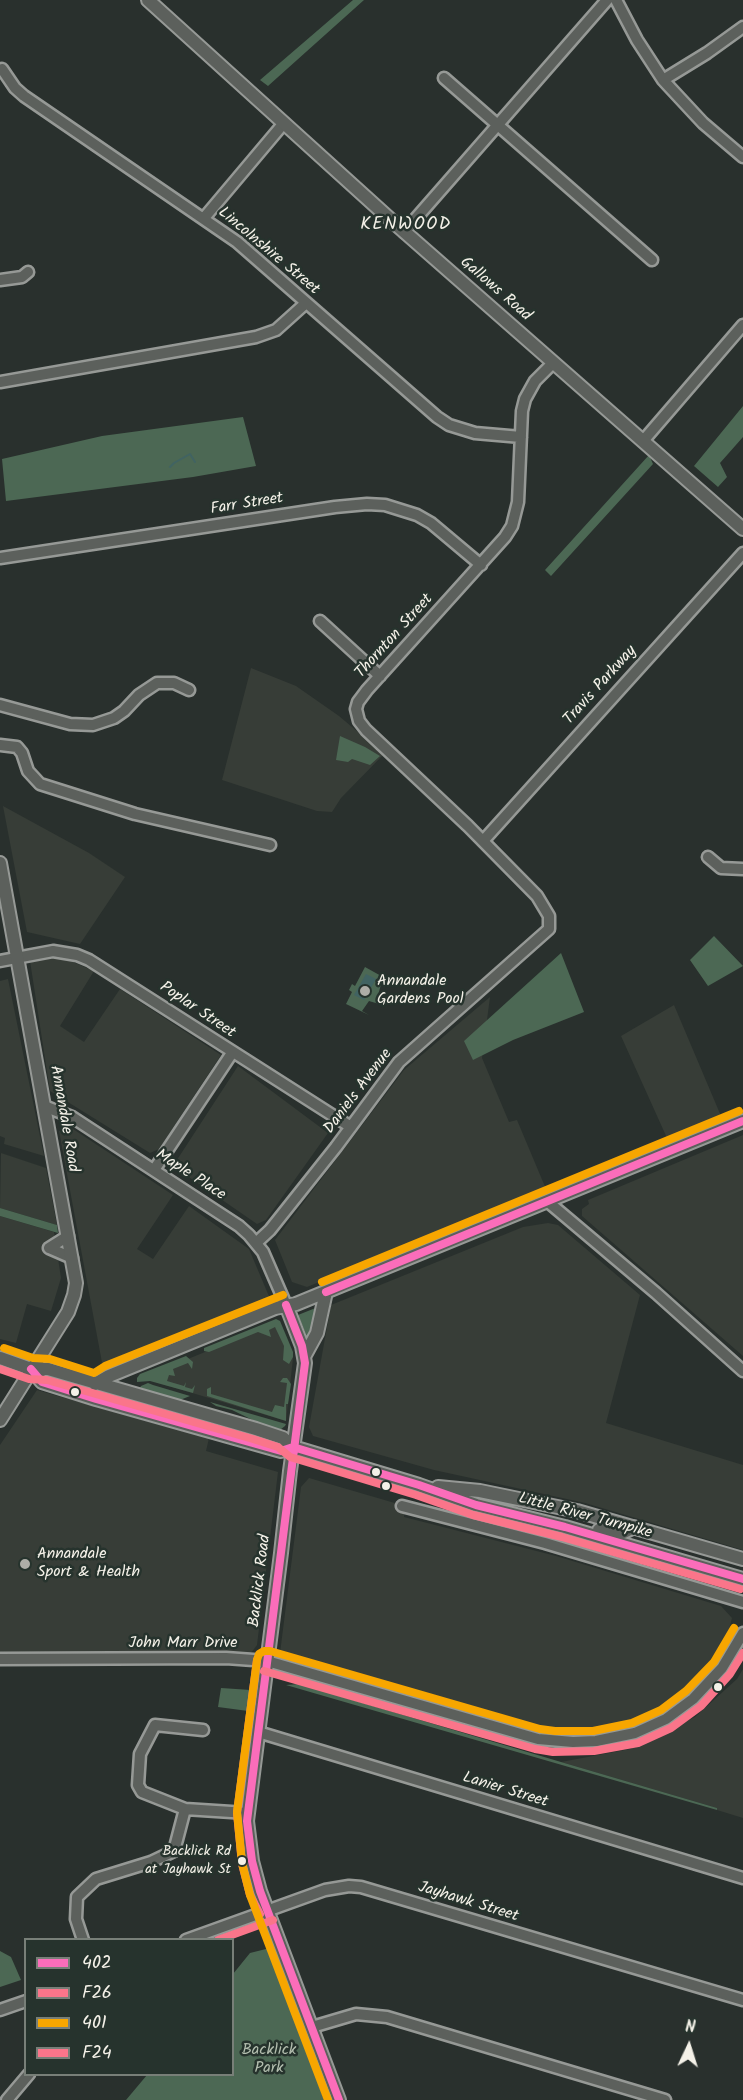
<!DOCTYPE html>
<style>
body{margin:0}
#map{position:relative;width:743px;height:2100px;overflow:hidden;background:#29302d;font-family:Kalam,sans-serif}
canvas{display:block}
.legend{position:absolute;left:24px;top:1938px;width:210px;height:138px;box-sizing:border-box;background:#26332d;border:2px solid #787f78;margin:0;padding:8px 10px;list-style:none;font-size:18px;color:#f4f1e8}
.legend li{display:flex;align-items:center;gap:12px;height:30px}
.legend b{width:30px;border:2px solid #787f78}
.north{position:absolute;left:659px;top:2016px;width:60px;height:60px;-webkit-text-stroke:4px #26332d;paint-order:stroke;rotate:4deg;font-size:16px;font-weight:700;line-height:24px;text-align:center;color:#f4f1e8}
.north::after{content:'';display:block;margin:auto;width:21px;height:27px;background:#f4f1e8;clip-path:polygon(50% 0,100% 100%,50% 72%,0 100%)}
</style>
<div id="map">
<canvas width="743" height="2100"></canvas>
<ul class="legend">
<li><b style="height:8px;background:#fb6dba"></b>402</li>
<li><b style="height:8px;background:#fa758a"></b>F26</li>
<li><b style="height:8px;background:#f7a600"></b>401</li>
<li><b style="height:8px;background:#fa758a"></b>F24</li>
</ul>
<div class="north">N</div>
</div>
<script>
const context = document.querySelector('canvas').getContext('2d');
context.lineJoin = 'round';
function fillPath(path, color) { context.fillStyle = color; context.fill(path, 'evenodd'); }
const shape = rows => new Path2D(rows.map(r => 'M' + r).join(''));
function trace(path, color, width, dash) { context.strokeStyle = color; context.lineWidth = width; context.lineCap = dash ? 'butt' : 'round'; context.setLineDash(dash || []); context.stroke(path); }
function write(font, color, halo, rows, align = 'center') {
  context.font = font + ' Kalam,sans-serif'; context.lineWidth = 5; context.setLineDash([]); context.textBaseline = 'middle'; context.strokeStyle = halo; context.fillStyle = color; for (const [text, x, y, turn = 0] of rows) {
    context.save(); context.translate(x, y); context.rotate((+turn || 0) * Math.PI / 180); context.textAlign = isNaN(turn) ? turn : align; if (halo) context.strokeText(text, 0, 0); context.fillText(text, 0, 0); context.restore();
  }
}
fillPath(shape([
 [251,668,296,686,339,716,384,754,341,798,332,812,317,811,222,780],
 [3,806,89,853,125,877,80,944,27,932],
 [39,954,59,956,94,971,60,1026,84,1042,120,989,221,1055,159,1149,150,1153,50,1091,30,961],
 [8,979,44,1156,4,1144,5,1138,0,1136,0,981],
 [490,997,482,1058,509,1122,517,1120,546,1189,307,1287,292,1282,275,1240,404,1070],
 [674,1005,721,1116,667,1138,621,1036],
 [238,1066,328,1133,266,1220,257,1224,173,1166],
 [70,1127,173,1195,137,1249,153,1259,189,1206,249,1249,271,1301,103,1368,59,1131],
 [743,1135,743,1356,582,1216,582,1209,589,1204,588,1200],
 [1,1153,46,1168,57,1225,0,1208],
 [0,1216,54,1232,61,1278,51,1311,27,1304,16,1343,0,1339],
 [548,1223,558,1225,640,1295,606,1423,743,1465,743,1550,585,1503,434,1470,313,1436,309,1427,331,1305,523,1227],
 [280,1321,293,1358,286,1421,142,1378],
 [37,1390,166,1427,168,1422,210,1434,206,1451,278,1472,257,1645,251,1653,239,1658,0,1652,0,1445],
 [309,1478,405,1506,404,1517,556,1556,721,1606,732,1618,725,1645,704,1672,666,1706,621,1727,582,1733,534,1730,280,1653,301,1487],
 [743,1669,743,1818,717,1810,717,1808,561,1762,630,1749,695,1717,737,1679]
]), '#373d37');
fillPath(shape([
 [353,0,364,0,268,86,260,80],
 [743,406,743,437,720,463,727,477,718,487,694,466],
 [243,417,256,466,193,477,6,501,2,459,102,436],
 [649,455,653,464,551,576,545,570],
 [340,736,365,747,380,756,370,765,352,759,348,762,336,760],
 [714,936,743,966,708,986,690,960],
 [561,953,584,1012,513,1040,473,1060,464,1041],
 [365,967,383,977,377,999,380,1001,379,1004,369,1001,362,1011,369,1015,346,1004,352,992,349,990,352,984,355,986],
 [0,1208,57,1225,58,1233,0,1216],
 [318,1307,312,1339,308,1339,298,1315],
 [276,1319,280,1321,293,1352,293,1357,289,1364,283,1360,284,1346,275,1327,269,1330,271,1337,258,1332,209,1352,204,1351,204,1348],
 [186,1356,193,1362,192,1369,188,1363,173,1369,175,1376,169,1375,167,1381,184,1386,186,1382,185,1387,192,1389,195,1385,193,1393,150,1381,137,1382,137,1378,140,1374],
 [283,1378,287,1378,291,1384,288,1404,286,1404,286,1421,207,1396,207,1389,211,1387,211,1394,272,1412,275,1405,284,1407,287,1383,280,1382],
 [148,1383,153,1385,190,1396,180,1400,140,1388,141,1386],
 [210,1402,286,1424,285,1426,280,1430,263,1425,232,1410,216,1406],
 [299,1684,561,1762,717,1808,717,1810,286,1685],
 [221,1688,251,1690,248,1711,218,1707],
 [270,1948,324,2100,126,2100,147,2075,232,2074,233,1974,250,1953],
 [0,1951,11,1957,21,1980,0,1987]
]), '#4c6854');
fillPath(shape([
 [366,974,376,979,364,1000,354,995]
]), '#416362');
trace(shape([
 [170,467,174,463,190,454,195,462]
]), '#416362', 2);
const minor = shape([
 [616,0,637,40,663,80,703,123,743,157],
 [2,69,15,88,24,96,237,242,437,417,449,425,475,433,521,437],
 [444,78,652,260],
 [663,80,707,53,743,27],
 [204,218,284,123],
 [404,232,607,0],
 [0,280,22,277,28,272],
 [0,382,256,337,276,330,306,303],
 [643,441,743,325],
 [0,558,335,507,367,504,385,505,417,515,431,523,481,565],
 [320,621,380,676],
 [0,705,70,724,93,725,114,718,124,711,139,695,157,683,174,683,189,690],
 [0,745,17,747,22,753,28,771,40,784,135,814,270,845],
 [483,841,743,553],
 [708,857,721,868,743,869],
 [0,961,53,951,77,955,89,960,351,1127],
 [44,1106,72,1117,239,1226,249,1235,263,1252,286,1305],
 [154,1170,232,1053],
 [547,1201,656,1293,743,1371],
 [256,1243,270,1230,336,1147,399,1062,549,929,549,916,537,896,468,826,366,730,359,721,356,709,358,702,367,690,505,537,512,526,518,502,522,411,525,399,535,381,553,363],
 [49,1248,72,1258],
 [49,1248,68,1236],
 [402,1506,545,1543,743,1602],
 [0,1659,226,1658,267,1661,538,1739,573,1742,596,1741,635,1733,666,1719,693,1699,722,1668,743,1633],
 [203,1730,155,1725,140,1754,138,1785,142,1792,185,1809,247,1813],
 [258,1732,743,1878],
 [83,1940,76,1919,77,1897,96,1879,151,1862,174,1851,185,1809],
 [186,1940,325,1890,349,1886,361,1887,743,2000],
 [0,2010,26,2001],
 [312,2027,356,2014,387,2017,665,2100],
 [7,2100,29,2074]
]);
const major = shape([
 [148,0,391,220,743,529],
 [0,863,76,1283,74,1295,68,1312,0,1420],
 [286,1305,302,1346,305,1363,290,1471,281,1553,247,1821,252,1861,260,1891,339,2100],
 [305,1355,317,1333,326,1292],
 [0,1358,31,1369,48,1369,256,1429,283,1438,293,1447,419,1485,476,1505,565,1527,743,1579],
 [31,1369,42,1382,96,1399,281,1451,293,1447],
 [95,1384,109,1376,275,1308,296,1304,743,1121],
 [438,1487,480,1491,577,1511,743,1559],
 [599,1530,624,1532,634,1527]
]);
trace(minor, '#969996', 15);
trace(major, '#969996', 16);
trace(minor, '#5c605c', 10);
trace(major, '#5c605c', 12);
trace(shape([
 [326,1292,743,1121],
 [286,1305,302,1346,305,1363,247,1821,252,1861,260,1891,339,2100],
 [31,1369,42,1382,96,1399,281,1451,293,1447,419,1485,476,1505,565,1527,743,1579]
]), '#fb6dba', 8);
trace(shape([
 [257,1660,237,1813,242,1864,250,1895,260,1914],
 [264,1671,535,1749,553,1752,594,1751,638,1743,671,1728,701,1706,730,1674,743,1653],
 [218,1940,273,1920]
]), '#fa758a', 8);
trace(shape([
 [322,1282,739,1111],
 [4,1348,33,1358,50,1359,94,1373,105,1366,283,1295],
 [328,2100,250,1895,242,1863,237,1812,257,1660,259,1654,264,1651,270,1651,540,1729,555,1731,593,1731,632,1723,661,1710,686,1691,714,1662,734,1628]
]), '#f7a600', 8);
trace(shape([
 [0,1369,29,1379,47,1380,253,1439,278,1447,290,1457,416,1495,473,1515,562,1537,740,1589]
]), '#fa758a', 8);
for (const [x, y, r, color] of [
 [365,991,6,"#adada7"],
 [75,1392,5,"#f4f1e8"],
 [376,1472,5,"#f4f1e8"],
 [386,1486,5,"#f4f1e8"],
 [25,1564,6,"#adada7"],
 [718,1687,5,"#f4f1e8"],
 [242,1861,5,"#f4f1e8"]
]) { const dot = new Path2D(); dot.arc(x, y, r, 0, 2 * Math.PI); context.fillStyle = color; context.fill(dot); trace(dot, '#26332d', 2); }
write('14px', '#f4f1e8', '#26332d', [
 ["Backlick Rd",231,1853],
 ["at Jayhawk St",231,1871]
], 'right');
write('16px', '#f4f1e8', '#26332d', [
 ["Lincolnshire Street",268,252,40],
 ["Gallows Road",495,290,41],
 ["Farr Street",247,505,-9],
 ["Thornton Street",395,637,-48],
 ["Travis Parkway",601,686,-48],
 ["Poplar Street",197,1011,34],
 ["Daniels Avenue",359,1092,-53],
 ["Annandale Road",63,1119,80],
 ["Maple Place",190,1176,33],
 ["Little River Turnpike",585,1517,15],
 ["Backlick Road",261,1581,-83],
 ["John Marr Drive",183,1644],
 ["Lanier Street",505,1791,17],
 ["Jayhawk Street",468,1903,17]
]);
write('16px', '#f4f1e8', '#26332d', [
 ["Annandale",377,982],
 ["Gardens Pool",377,1000],
 ["Annandale",37,1555],
 ["Sport & Health",37,1573]
], 'left');
write('16px', '#b3beaf', '#26332d', [
 ["Backlick",269,2051],
 ["Park",269,2069]
]);
context.letterSpacing = '1.5px';
write('18px', '#f4f1e8', '#26332d', [
 ["KENWOOD",406,226]
]);
context.letterSpacing = '0px';
</script>
